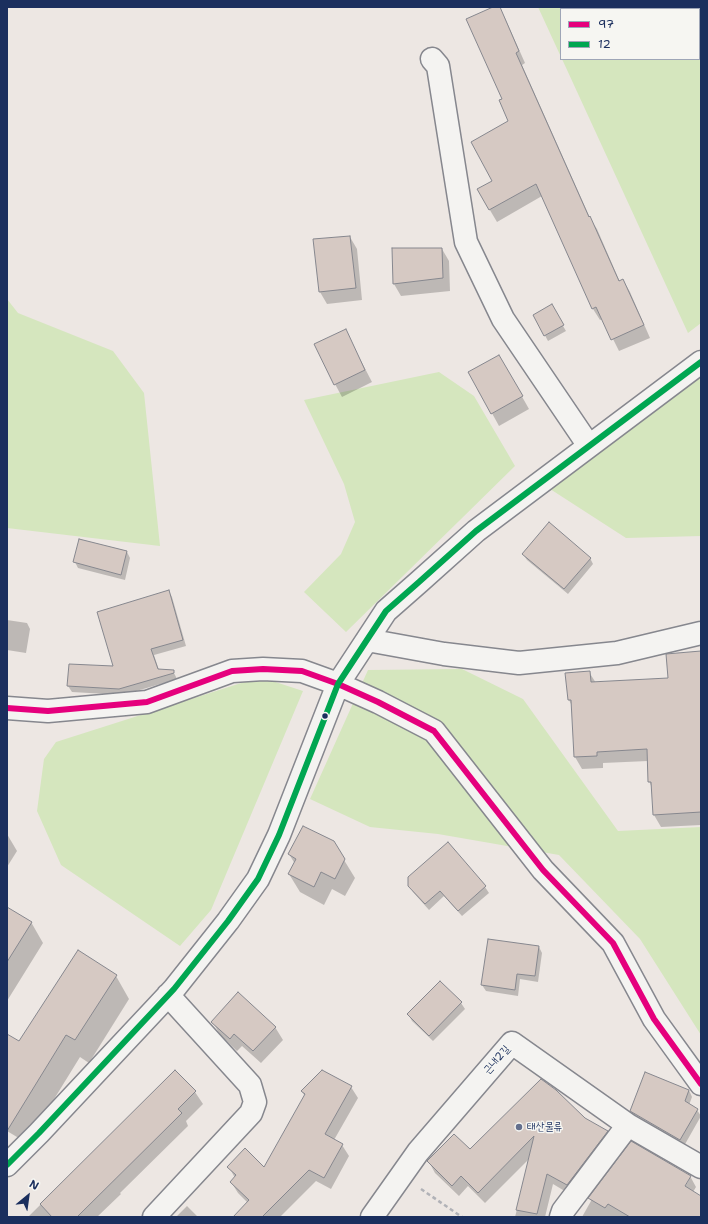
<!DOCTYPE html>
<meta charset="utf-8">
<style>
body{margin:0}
#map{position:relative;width:708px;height:1224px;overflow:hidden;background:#ede7e3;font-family:"Shantell Sans",sans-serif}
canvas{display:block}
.frame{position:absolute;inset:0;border:8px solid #1b2f5e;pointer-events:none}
.legend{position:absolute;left:560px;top:8px;width:140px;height:52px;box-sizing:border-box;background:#f6f6f2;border:1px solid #9ea6b7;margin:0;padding:5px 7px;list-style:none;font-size:12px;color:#1b2f5e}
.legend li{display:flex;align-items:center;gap:8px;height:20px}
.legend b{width:20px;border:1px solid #9ea6b7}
.north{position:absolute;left:8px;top:1176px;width:40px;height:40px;-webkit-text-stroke:3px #f6f6f2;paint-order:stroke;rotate:29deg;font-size:11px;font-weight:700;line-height:16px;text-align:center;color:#1b2f5e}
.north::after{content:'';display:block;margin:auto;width:14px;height:18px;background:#1b2f5e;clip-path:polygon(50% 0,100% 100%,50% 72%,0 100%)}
</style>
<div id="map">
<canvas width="708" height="1224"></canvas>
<div class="frame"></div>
<ul class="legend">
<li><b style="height:5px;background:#e5007d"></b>97</li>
<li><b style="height:5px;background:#00a651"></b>12</li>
</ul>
<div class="north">N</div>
</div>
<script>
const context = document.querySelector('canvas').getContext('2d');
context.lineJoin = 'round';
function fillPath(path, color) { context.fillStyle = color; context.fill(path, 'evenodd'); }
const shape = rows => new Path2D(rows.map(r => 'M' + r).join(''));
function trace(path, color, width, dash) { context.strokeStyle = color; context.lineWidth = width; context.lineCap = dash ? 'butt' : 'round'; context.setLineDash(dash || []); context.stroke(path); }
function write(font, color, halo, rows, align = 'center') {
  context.font = font + ' "Shantell Sans","Poor Story",sans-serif'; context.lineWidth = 3; context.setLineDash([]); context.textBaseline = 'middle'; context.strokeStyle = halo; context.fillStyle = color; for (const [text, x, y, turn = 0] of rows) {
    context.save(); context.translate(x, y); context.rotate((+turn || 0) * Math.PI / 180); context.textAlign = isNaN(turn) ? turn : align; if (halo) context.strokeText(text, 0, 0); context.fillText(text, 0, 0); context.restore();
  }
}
fillPath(shape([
 [538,7,701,7,701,323,688,333,562,59,699,59,699,9,561,9,561,57],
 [7,299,18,313,113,351,144,393,160,546,7,528],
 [439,372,474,396,515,466,346,632,304,592,341,554,355,522,344,484,304,400],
 [701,373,701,536,626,538,547,487],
 [462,669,523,699,618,831,701,827,701,1035,640,939,559,855,438,834,370,827,310,799,368,670],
 [260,677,303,691,211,910,180,946,61,865,37,811,44,759,56,742]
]), '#d5e6be');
fillPath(shape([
 [496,7,499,7,505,18,525,63,522,65,591,220,597,229,620,282,623,280,630,292,650,338,619,351,603,319,600,320,593,309,542,196,497,222,478,190,494,181,509,121,503,100],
 [350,237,357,249,362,300,327,304,320,292],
 [442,249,449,261,450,291,401,296,394,284],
 [551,306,566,331,548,341,534,315],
 [345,330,372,382,342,397,335,384],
 [499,356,529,409,499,426,470,373],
 [127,552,130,558,125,580,78,568,75,562],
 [523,554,590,558,593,564,568,594,527,560],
 [169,591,172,597,186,646,154,655,159,670,173,671,177,679,123,695,72,692,68,686,115,668],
 [7,620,27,623,30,629,26,653,7,650],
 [701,652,701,825,661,827,654,815,652,788,649,781,648,761,603,763,603,768,582,769,575,757,572,706,569,700,566,674,589,672,596,683,669,679],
 [7,834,17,851,7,867],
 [448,844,485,887,489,893,462,916,444,896,429,910,413,892,409,885],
 [289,854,344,860,355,878,345,896,332,889,324,905,300,892,289,874,295,864],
 [7,908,31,922,43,943,7,1001],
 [539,947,542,953,538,982,520,979,518,996,486,991,482,985],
 [116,976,129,999,89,1063,80,1057,27,1143,7,1131,7,1035,19,1043],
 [440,982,461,1003,465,1009,433,1041,412,1021,408,1014],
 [213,1022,275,1027,283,1040,261,1063,242,1046,237,1051,220,1035],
 [175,1071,195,1092,203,1104,186,1121,188,1126,120,1193,121,1194,97,1217,28,1217],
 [351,1087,358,1098,334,1140,342,1145,349,1156,331,1189,316,1181,280,1217,234,1217,248,1203,238,1193,231,1182,235,1178,229,1167,265,1168,305,1096,302,1092],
 [689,1090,692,1097,689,1105,697,1110,701,1116,684,1146,635,1117,631,1111],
 [584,1119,607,1132,613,1143,573,1196,553,1184,545,1217,515,1217,530,1158,485,1203,468,1186,459,1196,435,1173,429,1162],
 [690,1176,696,1187,693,1192,701,1197,701,1217,582,1217,591,1201,590,1198],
 [687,1180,689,1180,683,1190],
 [187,1206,198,1217,176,1217]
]), '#0003');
const building = shape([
 [493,7,500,7,519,51,516,53,589,217,590,216,619,281,623,279,644,325,611,340,596,307,592,309,536,184,489,210,477,189,492,181,471,142,508,121,499,100,502,99,466,19,493,7],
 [350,236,356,288,319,292,313,239,350,236],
 [392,248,442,248,443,278,393,284,392,248],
 [552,304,564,325,544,336,533,315,552,304],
 [346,329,365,370,334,385,314,344,346,329],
 [499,355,523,396,491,414,468,372,499,355],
 [549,522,591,558,564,589,522,554,549,522],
 [79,539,127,551,121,575,73,562,79,539],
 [169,590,183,640,151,649,158,669,174,670,174,673,119,689,67,686,69,664,113,666,97,612,169,590],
 [701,651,701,812,653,815,651,782,648,782,647,749,597,752,597,756,574,757,571,700,568,700,565,673,590,671,591,682,668,678,666,654,701,651],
 [303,826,334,841,345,859,335,879,321,872,314,887,288,874,296,859,288,854,303,826],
 [448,842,486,886,458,911,440,891,425,904,408,886,408,877,448,842],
 [7,907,32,922,7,962,7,907],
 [488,939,539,946,535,976,517,974,515,990,481,985,488,939],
 [78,950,117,975,75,1040,66,1035,7,1131,7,1034,19,1041,78,950],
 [440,981,462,1002,429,1036,407,1014,440,981],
 [238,992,276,1027,253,1051,234,1034,230,1039,211,1022,238,992],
 [175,1070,196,1091,178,1109,182,1113,77,1217,52,1217,40,1204,175,1070],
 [322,1070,352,1086,325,1134,343,1144,324,1178,309,1170,262,1217,233,1217,249,1200,230,1182,236,1175,227,1167,245,1148,264,1167,305,1094,301,1091,322,1070],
 [645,1072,689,1090,685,1101,698,1109,680,1140,630,1111,645,1072],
 [541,1079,556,1090,585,1118,608,1131,567,1185,547,1174,537,1214,516,1210,534,1136,478,1193,461,1176,452,1186,427,1161,454,1134,470,1149,541,1079],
 [631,1141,691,1176,685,1186,701,1196,701,1217,630,1217,608,1204,605,1208,588,1198,631,1141]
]);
fillPath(building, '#d6c9c3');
trace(building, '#86878e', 1);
const minor = shape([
 [432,59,438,66,466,242,503,319,589,446],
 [367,640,444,654,519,663,617,653,701,633],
 [7,708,48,711,147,702,232,671,263,669,302,671,338,684,378,702,434,731,543,870,613,943,654,1019,701,1084],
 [7,1165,39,1133,174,989,228,921,258,879,279,835,338,684,386,611,419,582,476,531,701,362],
 [154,1217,251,1113,255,1102,250,1085,168,995],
 [372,1217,418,1152,512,1043,628,1125,701,1167],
 [561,1217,563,1211,628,1125]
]);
trace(minor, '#86878e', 25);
trace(shape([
 [421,1189,462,1217]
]), '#b1b2b7', 2.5, [4, 3]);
trace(minor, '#f4f3f1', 22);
trace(shape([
 [7,708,48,711,147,702,232,671,263,669,302,671,338,684,378,702,434,731,543,870,613,943,654,1019,701,1084]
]), '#e5007d', 6);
trace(shape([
 [7,1165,39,1133,174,989,228,921,258,879,279,835,338,684,386,611,419,582,476,531,701,362]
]), '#00a651', 6);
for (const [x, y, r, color] of [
 [325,716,3.5,"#1b2f5e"],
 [519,1127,4,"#646f8d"]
]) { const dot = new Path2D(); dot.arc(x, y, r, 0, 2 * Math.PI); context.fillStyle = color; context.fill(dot); trace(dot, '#f6f6f2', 1.5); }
write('11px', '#1b2f5e', '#f6f6f2', [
 ["근내2길",497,1060,-49]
]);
write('11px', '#1b2f5e', '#f6f6f2', [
 ["태산물류",527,1127]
], 'left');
</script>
